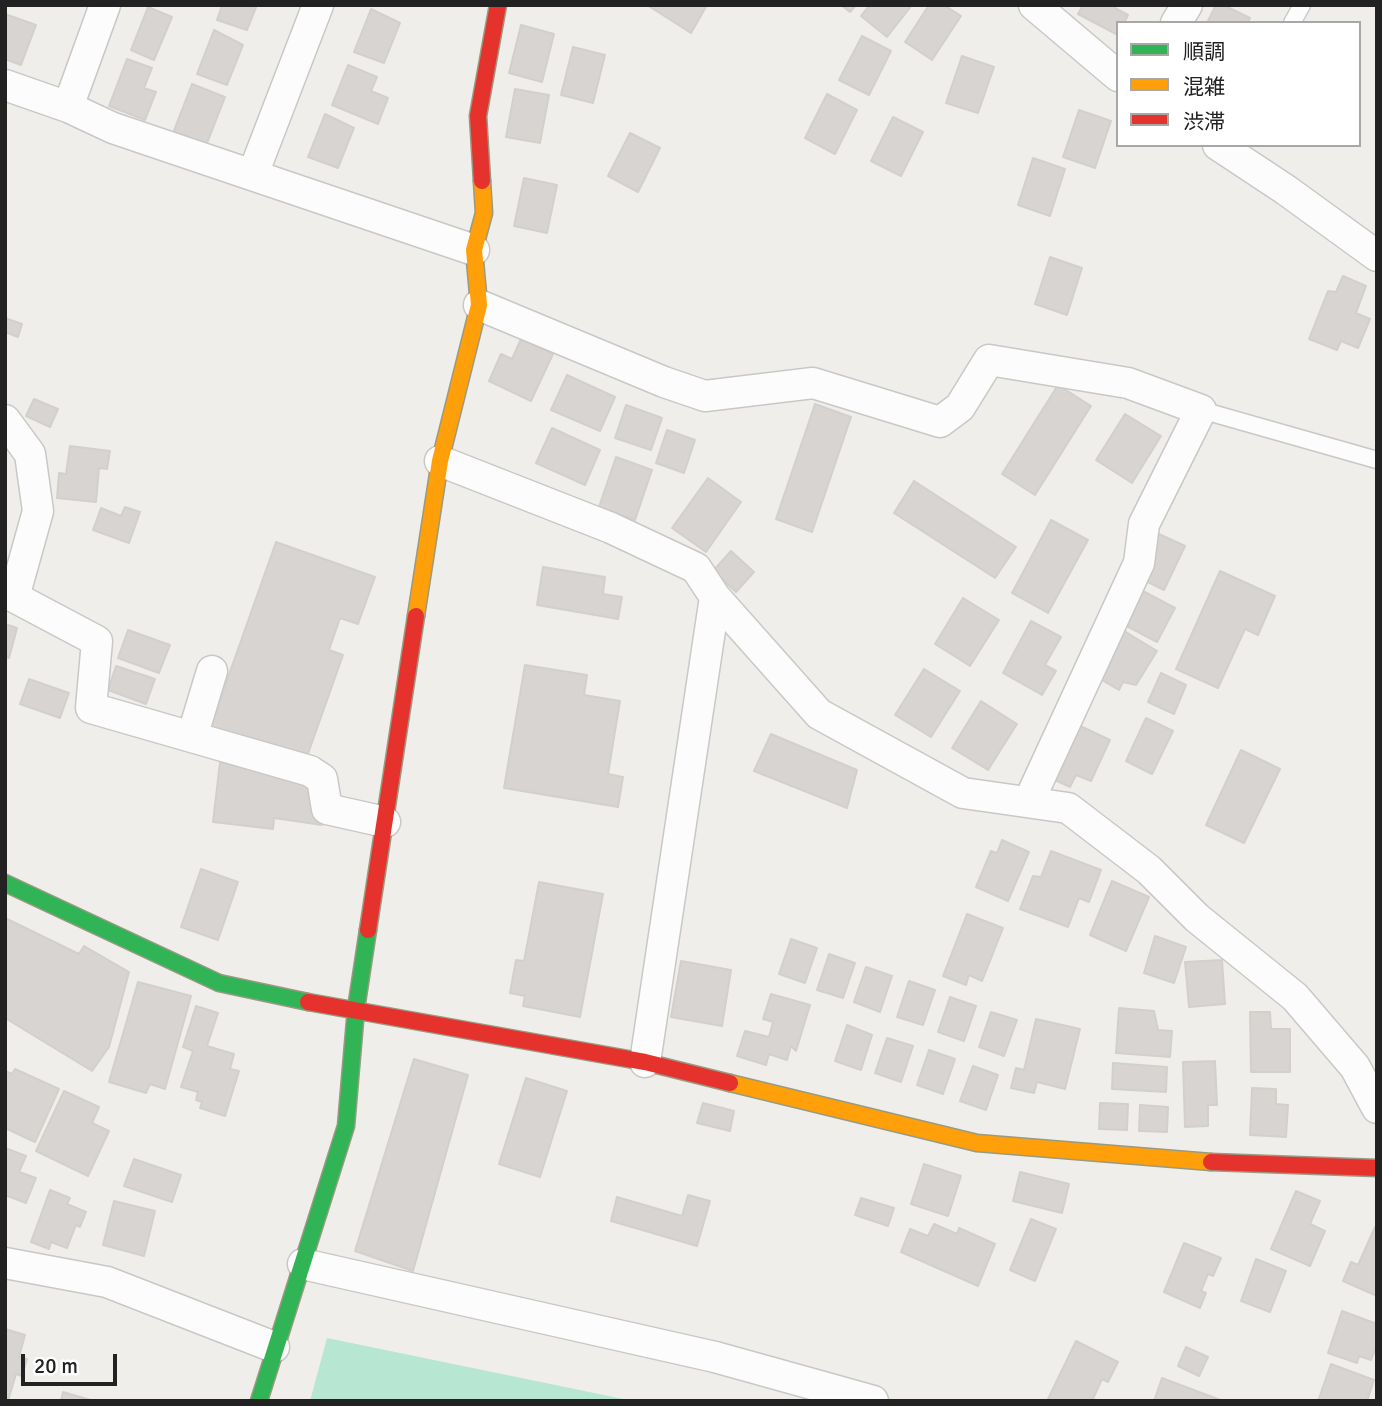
<!DOCTYPE html>
<meta charset="utf-8">
<style>
body{margin:0}
#map{position:relative;width:1382px;height:1406px;overflow:hidden;background:#f0eeeb;font-family:Signika,"Noto Sans JP",sans-serif}
canvas{display:block}
.frame{position:absolute;inset:0;border:7px solid #222;pointer-events:none}
.legend{position:absolute;left:1116px;top:21px;width:245px;height:126px;box-sizing:border-box;background:#fff;border:2px solid #a7a7a7;margin:0;padding:9px 12px;list-style:none;font-size:21px;color:#222}
.legend li{display:flex;align-items:center;gap:14px;height:35px}
.legend b{width:35px;border:2px solid #a7a7a7}
.scale{position:absolute;left:21px;top:1354px;width:96px;height:32px;box-sizing:border-box;border:4px solid #222;border-top:0;padding-left:9px;font-size:21px;line-height:24px;white-space:nowrap;color:#222;-webkit-text-stroke:5px #fff;paint-order:stroke}
</style>
<div id="map">
<canvas width="1382" height="1406"></canvas>
<div class="frame"></div>
<ul class="legend">
<li><b style="height:9px;background:#30b455"></b>順調</li>
<li><b style="height:9px;background:#ff9f0a"></b>混雑</li>
<li><b style="height:9px;background:#e5322d"></b>渋滞</li>
</ul>
<div class="scale">20 m</div>
</div>
<script>
const context = document.querySelector('canvas').getContext('2d');
context.lineJoin = 'round';
function fillPath(path, color) { context.fillStyle = color; context.fill(path, 'evenodd'); }
const shape = rows => new Path2D(rows.map(r => 'M' + r).join(''));
function trace(path, color, width, dash) { context.strokeStyle = color; context.lineWidth = width; context.lineCap = dash ? 'butt' : 'round'; context.setLineDash(dash || []); context.stroke(path); }
fillPath(shape([
 [327,1338,633,1401,310,1401]
]), '#b7e6d2');
const building = shape([
 [222,5,257,5,247,30,217,20,222,5],
 [647,5,707,5,691,33,647,5],
 [841,5,856,5,850,12,841,5],
 [870,5,912,5,887,37,861,16,870,5],
 [929,5,944,5,961,16,932,60,905,42,929,5],
 [1083,5,1117,5,1115,8,1128,15,1124,23,1118,23,1118,35,1078,14,1083,5],
 [1216,5,1223,5,1250,18,1248,23,1207,23,1216,5],
 [148,7,172,17,154,60,131,50,148,7],
 [371,9,400,23,384,63,354,52,371,9],
 [5,14,36,25,21,65,5,59,5,14],
 [521,25,554,34,542,82,509,73,521,25],
 [214,30,243,45,227,85,197,74,214,30],
 [862,36,891,51,869,95,839,80,862,36],
 [573,47,605,55,593,103,561,95,573,47],
 [962,56,994,67,978,113,946,103,962,56],
 [127,59,152,68,144,88,156,92,145,120,109,106,127,59],
 [348,65,377,77,371,91,388,98,378,124,332,105,348,65],
 [192,84,225,97,206,146,173,133,192,84],
 [515,89,549,95,540,143,506,137,515,89],
 [827,94,857,110,835,154,805,138,827,94],
 [1079,110,1111,121,1095,168,1063,157,1079,110],
 [325,114,354,128,338,168,308,157,325,114],
 [893,117,923,132,901,176,871,161,893,117],
 [630,133,660,148,638,192,608,176,630,133],
 [1033,158,1065,169,1050,216,1018,205,1033,158],
 [524,178,557,185,547,233,514,226,524,178],
 [1050,257,1082,268,1067,315,1035,304,1050,257],
 [1343,276,1366,286,1356,313,1370,319,1358,348,1341,341,1337,350,1309,339,1328,291,1336,292,1343,276],
 [5,318,22,324,18,337,5,332,5,318],
 [521,339,553,354,531,401,489,381,501,354,512,359,521,339],
 [567,375,615,397,600,431,551,410,567,375],
 [1058,385,1091,406,1035,495,1002,474,1058,385],
 [34,399,58,409,50,427,26,416,34,399],
 [815,404,851,417,812,532,776,519,815,404],
 [626,405,662,418,651,450,615,438,626,405],
 [1125,414,1161,436,1132,483,1096,460,1125,414],
 [552,428,600,450,585,485,536,463,552,428],
 [667,430,695,440,684,473,656,463,667,430],
 [70,446,110,451,107,469,99,468,96,502,57,498,59,473,66,474,70,446],
 [616,457,652,470,635,520,599,507,616,457],
 [708,478,741,502,706,552,672,528,708,478],
 [914,481,1016,547,995,578,894,513,914,481],
 [125,507,140,512,129,543,93,530,101,508,121,516,125,507],
 [1051,520,1088,540,1048,613,1012,593,1051,520],
 [1159,534,1185,546,1164,590,1138,577,1159,534],
 [276,542,375,577,358,624,340,618,329,650,343,655,304,765,209,731,276,542],
 [731,551,754,572,736,592,713,571,731,551],
 [543,567,605,577,603,594,622,597,618,619,537,605,543,567],
 [1220,571,1275,596,1258,635,1245,629,1218,688,1176,669,1220,571],
 [1139,589,1175,608,1157,642,1121,623,1139,589],
 [963,598,999,620,970,666,935,644,963,598],
 [1031,621,1061,637,1045,665,1056,671,1042,695,1003,673,1031,621],
 [5,624,17,628,9,658,5,657,5,624],
 [1121,629,1157,651,1136,685,1123,682,1119,690,1093,675,1121,629],
 [128,630,170,645,159,673,118,658,128,630],
 [525,665,587,675,584,695,620,701,608,774,623,777,618,807,504,788,525,665],
 [116,666,155,679,146,704,108,690,116,666],
 [924,669,960,691,931,737,895,715,924,669],
 [1161,673,1186,685,1174,714,1148,702,1161,673],
 [29,679,69,693,60,718,20,704,29,679],
 [981,701,1017,724,988,770,952,748,981,701],
 [1146,718,1173,731,1152,774,1126,761,1146,718],
 [1076,724,1110,740,1091,781,1076,775,1070,787,1051,778,1076,724],
 [771,734,857,770,847,808,754,771,771,734],
 [1241,750,1280,769,1244,843,1206,825,1241,750],
 [220,762,309,785,322,825,274,818,273,829,213,822,220,762],
 [1002,840,1029,852,1008,901,976,887,991,851,997,853,1002,840],
 [1051,851,1101,870,1089,902,1079,898,1068,927,1020,909,1033,876,1041,877,1051,851],
 [201,869,238,882,218,940,181,927,201,869],
 [1112,881,1149,897,1126,951,1090,935,1112,881],
 [539,882,603,894,580,1017,523,1006,525,996,510,993,516,960,524,961,539,882],
 [967,914,1003,928,982,981,969,975,966,985,943,976,967,914],
 [5,918,79,954,84,946,129,972,109,1047,92,1071,5,1018,5,918],
 [1155,936,1186,947,1174,983,1144,973,1155,936],
 [791,939,817,948,805,983,779,974,791,939],
 [829,954,855,963,843,998,817,990,829,954],
 [1222,960,1225,1004,1189,1007,1185,962,1222,960],
 [681,961,731,970,722,1026,671,1017,681,961],
 [866,967,892,976,880,1012,854,1002,866,967],
 [909,981,935,990,923,1025,897,1017,909,981],
 [138,982,191,996,165,1089,150,1084,146,1093,109,1082,138,982],
 [771,994,810,1005,796,1051,791,1046,787,1060,769,1054,766,1065,737,1056,745,1031,769,1037,773,1022,763,1019,771,994],
 [950,997,976,1006,964,1041,938,1032,950,997],
 [196,1006,218,1013,207,1046,234,1054,230,1069,239,1071,225,1116,200,1108,202,1102,196,1100,198,1092,181,1087,193,1051,183,1047,196,1006],
 [1119,1008,1154,1011,1158,1030,1172,1031,1170,1057,1116,1053,1119,1008],
 [991,1012,1017,1020,1004,1056,979,1047,991,1012],
 [1250,1012,1270,1012,1271,1029,1290,1029,1290,1072,1251,1072,1250,1012],
 [1036,1019,1080,1029,1065,1089,1037,1082,1034,1093,1011,1088,1016,1068,1024,1070,1036,1019],
 [847,1025,872,1035,861,1070,835,1061,847,1025],
 [887,1038,913,1046,901,1082,875,1073,887,1038],
 [929,1050,955,1059,943,1094,917,1085,929,1050],
 [414,1059,468,1075,413,1271,355,1251,414,1059],
 [1215,1061,1217,1105,1208,1105,1208,1126,1185,1127,1183,1062,1215,1061],
 [1113,1063,1167,1067,1166,1092,1112,1089,1113,1063],
 [973,1066,998,1075,986,1110,960,1101,973,1066],
 [15,1069,59,1089,35,1142,5,1128,5,1071,12,1074,15,1069],
 [526,1078,567,1091,540,1177,499,1164,526,1078],
 [1252,1088,1276,1089,1276,1104,1288,1105,1286,1137,1250,1135,1252,1088],
 [64,1091,99,1107,92,1123,109,1131,88,1176,36,1151,64,1091],
 [703,1103,734,1111,730,1131,697,1123,703,1103],
 [1100,1103,1128,1104,1127,1130,1099,1129,1100,1103],
 [1140,1105,1168,1107,1167,1132,1139,1131,1140,1105],
 [5,1148,26,1156,19,1172,36,1178,26,1203,5,1195,5,1148],
 [134,1159,181,1175,172,1202,124,1186,134,1159],
 [924,1164,961,1176,948,1216,911,1204,924,1164],
 [1020,1172,1069,1184,1062,1213,1013,1201,1020,1172],
 [50,1190,70,1198,67,1204,86,1212,80,1227,76,1225,67,1248,51,1242,49,1249,31,1242,50,1190],
 [1296,1191,1320,1201,1310,1224,1325,1231,1310,1266,1271,1249,1296,1191],
 [688,1195,710,1201,697,1246,611,1221,617,1197,682,1216,688,1195],
 [861,1198,894,1208,888,1226,855,1215,861,1198],
 [114,1201,155,1211,144,1256,103,1245,114,1201],
 [1031,1219,1056,1229,1035,1281,1010,1270,1031,1219],
 [934,1224,957,1234,959,1228,995,1244,978,1286,901,1252,910,1229,928,1236,934,1224],
 [1375,1227,1377,1227,1377,1296,1343,1281,1351,1262,1358,1265,1375,1227],
 [1184,1243,1221,1258,1213,1276,1208,1274,1201,1291,1206,1293,1200,1308,1164,1292,1184,1243],
 [1256,1259,1286,1271,1270,1312,1241,1301,1256,1259],
 [1342,1311,1377,1324,1377,1345,1371,1360,1359,1356,1357,1363,1328,1353,1342,1311],
 [5,1329,25,1335,19,1357,27,1359,22,1376,16,1374,8,1401,5,1401,5,1329],
 [1076,1341,1118,1362,1108,1382,1102,1379,1092,1401,1052,1401,1048,1399,1076,1341],
 [1186,1347,1208,1357,1199,1376,1178,1366,1186,1347],
 [1331,1364,1374,1380,1367,1401,1318,1401,1331,1364],
 [1162,1378,1223,1401,1154,1401,1162,1378],
 [63,1392,94,1401,61,1401,63,1392]
]);
fillPath(building, '#d7d4d2');
trace(building, '#d3d0cc', 2);
const lane = shape([
 [1292,23,1302,5],
 [1201,410,1377,460]
]);
const street = shape([
 [1034,5,1118,76],
 [1176,23,1187,5],
 [5,85,68,107,113,128,474,250],
 [68,107,105,5],
 [1218,145,1286,190,1377,256],
 [253,174,318,5],
 [479,305,664,382,705,396,813,383,940,422,960,407,989,360,1128,383,1201,410,1144,524,1139,563,1029,801],
 [5,420,30,454,38,511,14,597,97,641,91,708,310,771,322,779,327,809,385,822],
 [440,461,611,528,696,568,715,597,819,714,963,793,1068,808,1149,870,1197,918,1295,997,1355,1067,1377,1108],
 [192,737,212,671],
 [645,1062,715,597],
 [5,1263,107,1282,274,1347],
 [303,1264,715,1357,873,1401]
]);
const fast = shape([
 [5,883,219,983,308,1002],
 [259,1401,346,1126,356,1009,368,930]
]);
const slow = shape([
 [416,616,440,461,479,305,474,250,484,213,482,181],
 [730,1083,977,1143,1211,1162]
]);
const jam = shape([
 [482,181,478,116,498,5],
 [368,930,416,616],
 [308,1002,645,1062,730,1083],
 [1211,1162,1377,1168]
]);
trace(lane, '#c9c8c7', 19);
trace(street, '#c9c8c7', 33);
trace(fast, '#999a82', 19);
trace(slow, '#999a82', 19);
trace(jam, '#999a82', 19);
trace(lane, '#fdfcfc', 16);
trace(street, '#fdfcfc', 30);
trace(fast, '#30b455', 16);
trace(slow, '#ff9f0a', 16);
trace(jam, '#e5322d', 16);
</script>
